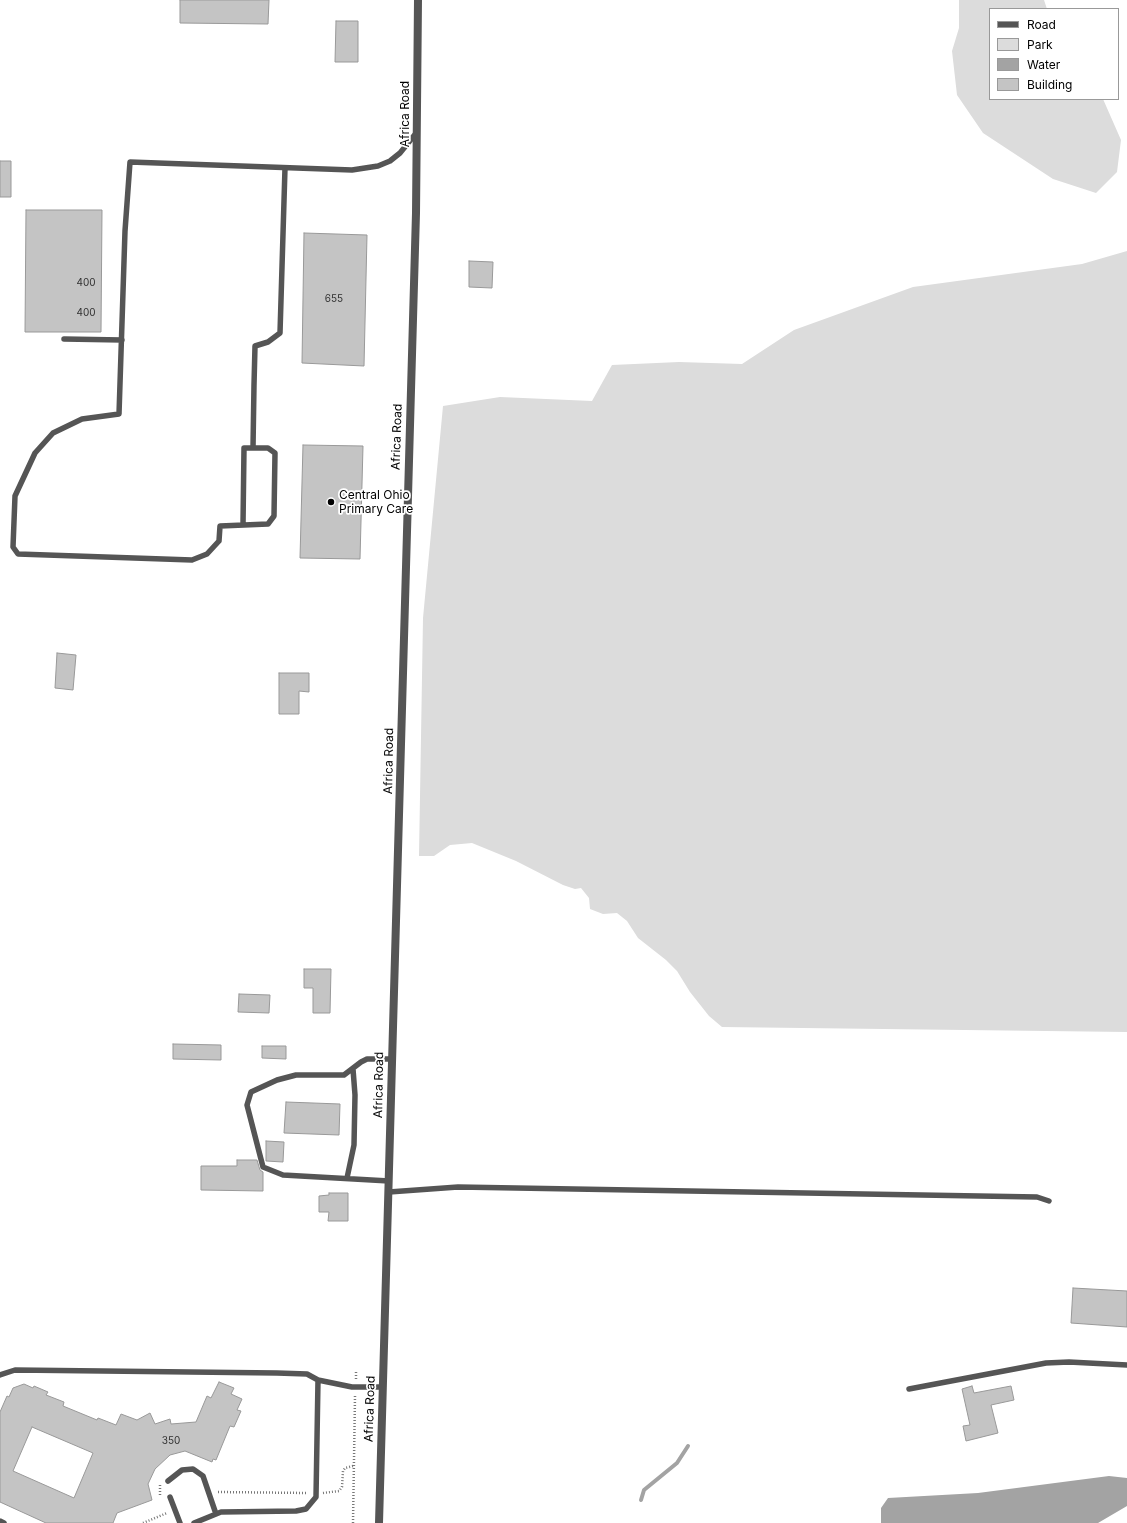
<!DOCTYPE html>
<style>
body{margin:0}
#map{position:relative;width:1127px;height:1523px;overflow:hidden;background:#fff;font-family:Inter,sans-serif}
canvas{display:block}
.legend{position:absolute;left:989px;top:8px;width:130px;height:92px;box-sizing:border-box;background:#fff;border:1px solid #999;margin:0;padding:5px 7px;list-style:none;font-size:12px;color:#000}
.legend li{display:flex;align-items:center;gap:8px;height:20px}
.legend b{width:20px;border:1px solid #999}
</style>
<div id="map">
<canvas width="1127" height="1523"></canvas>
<ul class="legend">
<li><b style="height:5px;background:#555"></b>Road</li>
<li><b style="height:11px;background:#dcdcdc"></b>Park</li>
<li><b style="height:11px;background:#a3a3a3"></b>Water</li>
<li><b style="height:11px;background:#c4c4c4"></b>Building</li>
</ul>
</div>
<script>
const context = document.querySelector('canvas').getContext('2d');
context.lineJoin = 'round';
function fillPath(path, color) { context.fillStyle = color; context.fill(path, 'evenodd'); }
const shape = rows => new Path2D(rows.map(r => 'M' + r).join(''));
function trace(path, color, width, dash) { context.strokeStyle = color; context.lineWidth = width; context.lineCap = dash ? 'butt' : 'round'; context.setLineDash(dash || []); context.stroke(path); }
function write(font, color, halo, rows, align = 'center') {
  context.font = font + ' Inter,sans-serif'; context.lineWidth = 3.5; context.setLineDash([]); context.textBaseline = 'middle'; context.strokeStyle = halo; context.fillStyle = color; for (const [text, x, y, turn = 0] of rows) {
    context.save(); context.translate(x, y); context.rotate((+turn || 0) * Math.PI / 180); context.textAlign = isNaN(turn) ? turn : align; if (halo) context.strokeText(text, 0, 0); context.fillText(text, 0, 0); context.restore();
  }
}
fillPath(shape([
 [959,0,1044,0,1047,9,990,9,990,99,1103,99,1121,140,1117,172,1096,193,1053,179,983,133,957,95,952,51,959,28],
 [1127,251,1127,1032,722,1027,709,1016,690,992,677,971,666,960,638,938,627,921,617,913,603,914,590,909,589,898,581,888,575,889,563,885,516,861,472,843,450,845,434,856,419,856,423,618,443,406,500,397,592,401,612,365,679,362,742,364,794,330,913,287,1082,264]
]), '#dcdcdc');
fillPath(shape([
 [1109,1476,1127,1478,1127,1506,1098,1523,881,1523,881,1508,888,1498,978,1493]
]), '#a3a3a3');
trace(shape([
 [641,1500,644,1490,677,1463,688,1446]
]), '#a3a3a3', 4);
const building = shape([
 [180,0,269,0,268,24,180,23,180,0],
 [336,21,358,21,358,62,335,62,336,21],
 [0,161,11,161,11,197,0,197,0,161],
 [26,210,102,210,101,332,25,332,26,210],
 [304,233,367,235,364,366,302,363,304,233],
 [469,261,493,262,492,288,469,287,469,261],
 [303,445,363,446,360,559,300,558,303,445],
 [57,653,76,655,73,690,55,688,57,653],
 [279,673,309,673,309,692,299,691,299,714,279,714,279,673],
 [304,969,331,969,330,1013,313,1013,313,988,304,988,304,969],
 [239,994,270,995,269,1013,238,1012,239,994],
 [173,1044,221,1045,221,1060,173,1059,173,1044],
 [262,1046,286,1046,286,1059,262,1058,262,1046],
 [286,1102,340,1104,339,1135,284,1133,286,1102],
 [266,1141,284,1142,283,1162,266,1161,266,1141],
 [237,1160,257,1160,260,1170,263,1172,263,1191,201,1190,201,1166,237,1166,237,1160],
 [329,1193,348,1193,348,1221,328,1221,329,1212,319,1212,319,1196,329,1195,329,1193],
 [1073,1288,1127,1291,1127,1327,1071,1323,1073,1288],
 [219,1382,234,1388,231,1394,242,1399,237,1410,241,1411,234,1427,230,1426,216,1460,213,1459,212,1462,185,1451,170,1455,155,1469,148,1484,152,1500,117,1513,113,1523,46,1523,0,1502,0,1412,7,1396,9,1397,13,1388,24,1384,33,1388,34,1386,48,1392,46,1395,64,1402,63,1406,97,1420,98,1418,116,1425,121,1414,137,1420,150,1413,155,1424,170,1419,171,1424,196,1422,207,1396,211,1398,219,1382],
 [32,1427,93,1453,74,1498,13,1471,32,1427],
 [972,1386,974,1393,1011,1386,1014,1400,991,1405,998,1433,966,1441,963,1426,970,1425,962,1389,972,1386]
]);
fillPath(building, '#c4c4c4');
trace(building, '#999', 1);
trace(shape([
 [356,1379,356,1372],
 [160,1485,160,1496],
 [218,1492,308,1493],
 [323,1493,339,1491,342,1487,343,1471,345,1468,353,1466],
 [143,1523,167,1513],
 [353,1523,355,1396]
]), '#777', 2.5, [1, 2]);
trace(shape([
 [285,168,280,333,268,342,255,346,254,385,253,448,268,448,275,453,274,516,268,524,220,526,219,541,207,554,192,560,18,554,13,547,15,496,35,453,53,433,82,419,119,414,125,231,130,162,352,170,378,166,390,161,400,153,417,132],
 [64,339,122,340],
 [243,525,244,448,253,448],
 [347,1178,354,1145,355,1095,353,1069],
 [389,1181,283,1175,263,1167,247,1105,251,1092,277,1080,296,1075,344,1075,361,1062,367,1059,392,1059],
 [389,1192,458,1187,1037,1197,1049,1201],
 [0,1375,15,1370,277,1373,307,1374,318,1380],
 [909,1389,1046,1363,1069,1362,1127,1365],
 [168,1481,182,1470,193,1469,203,1476,216,1514],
 [170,1497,180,1523],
 [0,1521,4,1523],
 [194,1523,221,1512,296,1511,306,1509,316,1497,318,1380,352,1387,383,1387]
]), '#555', 5.5);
trace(shape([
 [379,1523,416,213,418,0]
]), '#555', 8);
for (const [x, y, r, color] of [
 [331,502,4,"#000"]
]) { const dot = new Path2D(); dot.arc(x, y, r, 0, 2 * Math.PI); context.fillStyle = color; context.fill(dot); trace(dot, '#fff', 1.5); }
write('10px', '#313131', null, [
 ["400",86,283],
 ["655",334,299],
 ["400",86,313],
 ["350",171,1441]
]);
write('12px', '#000', '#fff', [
 ["Africa Road",405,114,-90],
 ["Africa Road",397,437,-88],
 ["Africa Road",389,761,-89],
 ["Africa Road",379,1085,-89],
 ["Africa Road",370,1409,-88]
]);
write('12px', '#000', '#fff', [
 ["Central Ohio",339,495],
 ["Primary Care",339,509]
], 'left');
</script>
